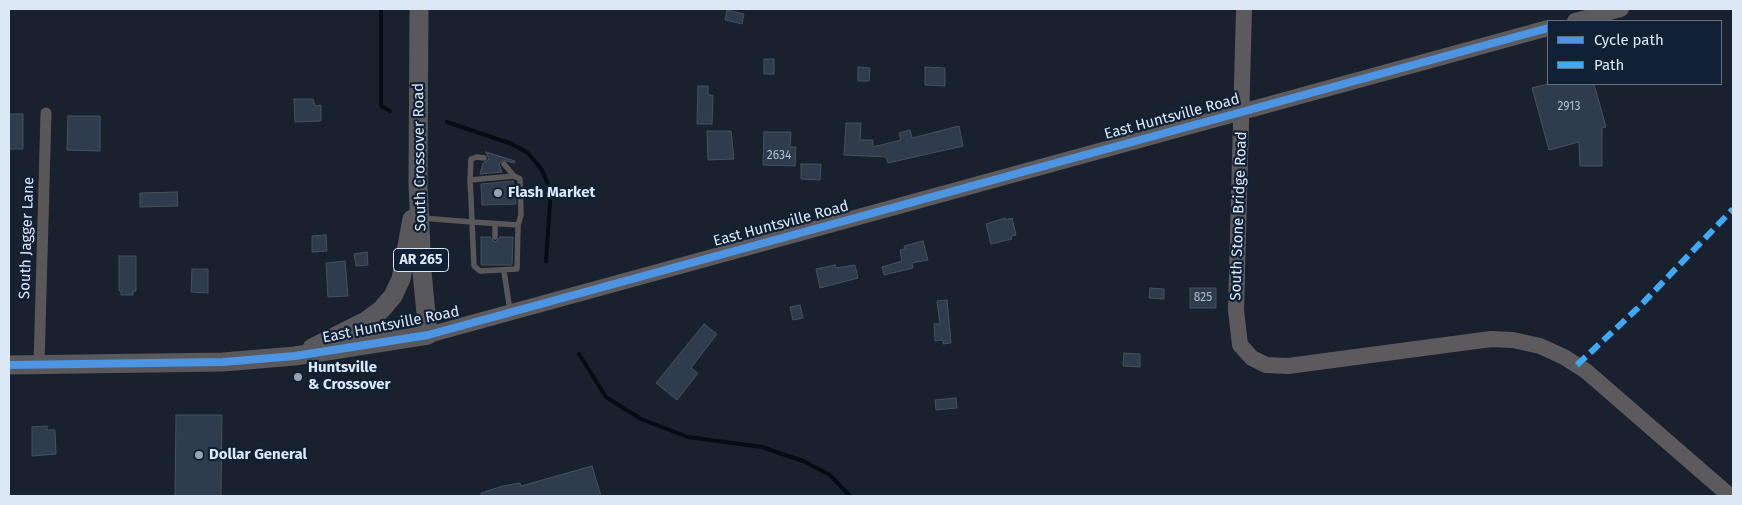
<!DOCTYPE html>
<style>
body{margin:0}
#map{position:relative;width:1742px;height:505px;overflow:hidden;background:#18212d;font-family:"Fira Sans",sans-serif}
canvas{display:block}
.frame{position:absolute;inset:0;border:10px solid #dde8f6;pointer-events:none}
.legend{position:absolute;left:1547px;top:20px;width:175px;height:65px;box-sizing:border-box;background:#102035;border:1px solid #627082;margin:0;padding:6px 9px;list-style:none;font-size:15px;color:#dde8f6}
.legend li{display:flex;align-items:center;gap:10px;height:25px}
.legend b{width:25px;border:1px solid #627082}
</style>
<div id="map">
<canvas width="1742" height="505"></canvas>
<div class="frame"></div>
<ul class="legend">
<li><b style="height:6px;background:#4d94e3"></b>Cycle path</li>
<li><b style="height:6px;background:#3fa9f5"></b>Path</li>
</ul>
</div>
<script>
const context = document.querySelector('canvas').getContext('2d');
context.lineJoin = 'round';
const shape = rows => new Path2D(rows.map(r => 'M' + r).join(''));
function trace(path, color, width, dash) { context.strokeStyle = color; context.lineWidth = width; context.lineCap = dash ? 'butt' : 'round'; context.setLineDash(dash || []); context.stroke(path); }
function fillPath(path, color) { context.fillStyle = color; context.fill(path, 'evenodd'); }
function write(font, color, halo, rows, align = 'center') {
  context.font = font + ' "Fira Sans",sans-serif'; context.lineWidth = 4.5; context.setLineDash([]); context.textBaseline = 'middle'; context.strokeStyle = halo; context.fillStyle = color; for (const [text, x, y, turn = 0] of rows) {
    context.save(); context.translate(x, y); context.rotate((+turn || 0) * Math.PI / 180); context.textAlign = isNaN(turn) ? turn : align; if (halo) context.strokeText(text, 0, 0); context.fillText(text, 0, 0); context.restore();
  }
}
trace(shape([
 [381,9,381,106,390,111],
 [447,122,512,144,528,153,542,170,549,187,550,203,546,261],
 [579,354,606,397,641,419,688,437,762,447,803,461,830,475,850,496]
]), '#040c14', 4);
const building = shape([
 [727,10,744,14,742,24,725,20,727,10],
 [764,59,774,59,774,74,764,74,764,59],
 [858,67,870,68,869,81,858,81,858,67],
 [925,67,945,68,945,86,925,85,925,67],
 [1548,84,1594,84,1606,127,1602,128,1602,166,1580,166,1579,142,1549,150,1532,88,1548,84],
 [698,86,708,86,708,95,713,95,712,124,697,124,698,86],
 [294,99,313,99,315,106,321,105,321,121,295,122,294,99],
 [9,114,23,114,23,149,9,149,9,114],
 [68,116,100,116,100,151,67,150,68,116],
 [846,123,861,123,860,140,873,140,873,147,901,140,899,133,910,130,912,138,959,126,963,146,888,163,886,157,844,155,846,123],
 [707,131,731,131,734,159,708,160,707,131],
 [764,132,791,132,790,147,796,147,795,166,763,165,764,132],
 [486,152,515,161,514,163,503,160,499,164,502,172,480,174,483,163,489,159,486,152],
 [801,164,821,164,820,180,801,179,801,164],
 [513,181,516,204,482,205,481,184,513,181],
 [177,192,178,206,140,207,140,193,177,192],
 [1005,218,1005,220,1012,218,1016,235,1011,236,1012,239,991,244,986,224,1005,218],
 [326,235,327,251,312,252,312,236,326,235],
 [481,237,490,237,495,242,500,237,513,237,512,265,481,265,481,237],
 [923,241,928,260,912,263,913,268,884,275,882,267,902,261,900,250,905,249,904,246,923,241],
 [367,252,368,265,356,266,354,254,367,252],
 [119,256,136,256,136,291,133,291,133,295,121,295,121,291,119,291,119,256],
 [345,261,348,296,328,297,326,263,345,261],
 [835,265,836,268,855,265,858,278,820,288,816,269,835,265],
 [192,269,208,269,208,293,191,292,192,269],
 [1150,288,1164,289,1164,299,1149,298,1150,288],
 [1190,288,1216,288,1216,308,1190,308,1190,288],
 [947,300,951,343,943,344,943,340,935,341,934,324,940,324,937,301,947,300],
 [800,305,803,318,793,320,790,307,800,305],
 [704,324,717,334,691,368,698,373,677,400,656,383,704,324],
 [1124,353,1140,354,1140,367,1123,366,1124,353],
 [956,398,957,408,936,410,935,400,956,398],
 [176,415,222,415,221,496,175,496,176,415],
 [47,426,47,430,55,430,56,454,32,456,32,427,47,426],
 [592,466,601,496,481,496,481,493,503,486,520,483,521,486,592,466]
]);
fillPath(building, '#2f3c4d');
trace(building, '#49505b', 1);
trace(shape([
 [504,164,514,176],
 [470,180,471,159,477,157,484,158],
 [422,218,472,222,518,225,517,269,480,271,474,266,472,222,471,197,470,180,514,176,520,179,521,215,518,225],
 [495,224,495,237],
 [504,271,510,311]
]), '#5a5758', 5.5);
trace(shape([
 [39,365,46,113]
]), '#5a5758', 11);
trace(shape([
 [1244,9,1236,310,1240,345,1252,358,1266,365,1288,366,1491,339,1513,340,1540,346,1564,357,1586,371,1730,496],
 [1575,21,1621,9],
 [428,335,1548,28]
]), '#5c5a5c', 16);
trace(shape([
 [312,348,366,321,381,310,393,296,401,279,412,219],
 [9,365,223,362,295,356,428,335,422,272,418,185,419,9]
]), '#59585c', 19);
trace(shape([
 [1577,365,1639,307,1733,209]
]), '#3fa9f5', 6, [12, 6]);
trace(shape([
 [9,365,223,362,295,356,428,335,1548,28]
]), '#4d94e3', 8);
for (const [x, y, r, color] of [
 [498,193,5,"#98a2b0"],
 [298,377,5,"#98a2b0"],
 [199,455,5,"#98a2b0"]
]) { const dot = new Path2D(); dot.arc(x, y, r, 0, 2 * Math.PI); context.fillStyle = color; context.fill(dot); trace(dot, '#102035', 2); }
write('12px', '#b2bdcc', null, [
 ["2913",1569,107],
 ["2634",779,156],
 ["825",1203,298]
]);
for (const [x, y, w] of [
 [421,260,55]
]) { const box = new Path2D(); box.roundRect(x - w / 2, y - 11.5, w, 23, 4); context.fillStyle = '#102035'; context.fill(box); trace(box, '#dde8f6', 1); }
write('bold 14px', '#dde8f6', null, [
 ["AR 265",421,260]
]);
write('15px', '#dde8f6', '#102035', [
 ["East Huntsville Road",1172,117,-15],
 ["South Crossover Road",420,157,-91],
 ["South Stone Bridge Road",1239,216,-88],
 ["East Huntsville Road",781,224,-15],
 ["South Jagger Lane",27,238,-88],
 ["East Huntsville Road",391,325,-11]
]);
write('bold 15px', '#dde8f6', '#102035', [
 ["Flash Market",508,193],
 ["Huntsville",308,368],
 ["& Crossover",308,385],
 ["Dollar General",209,455]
], 'left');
</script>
